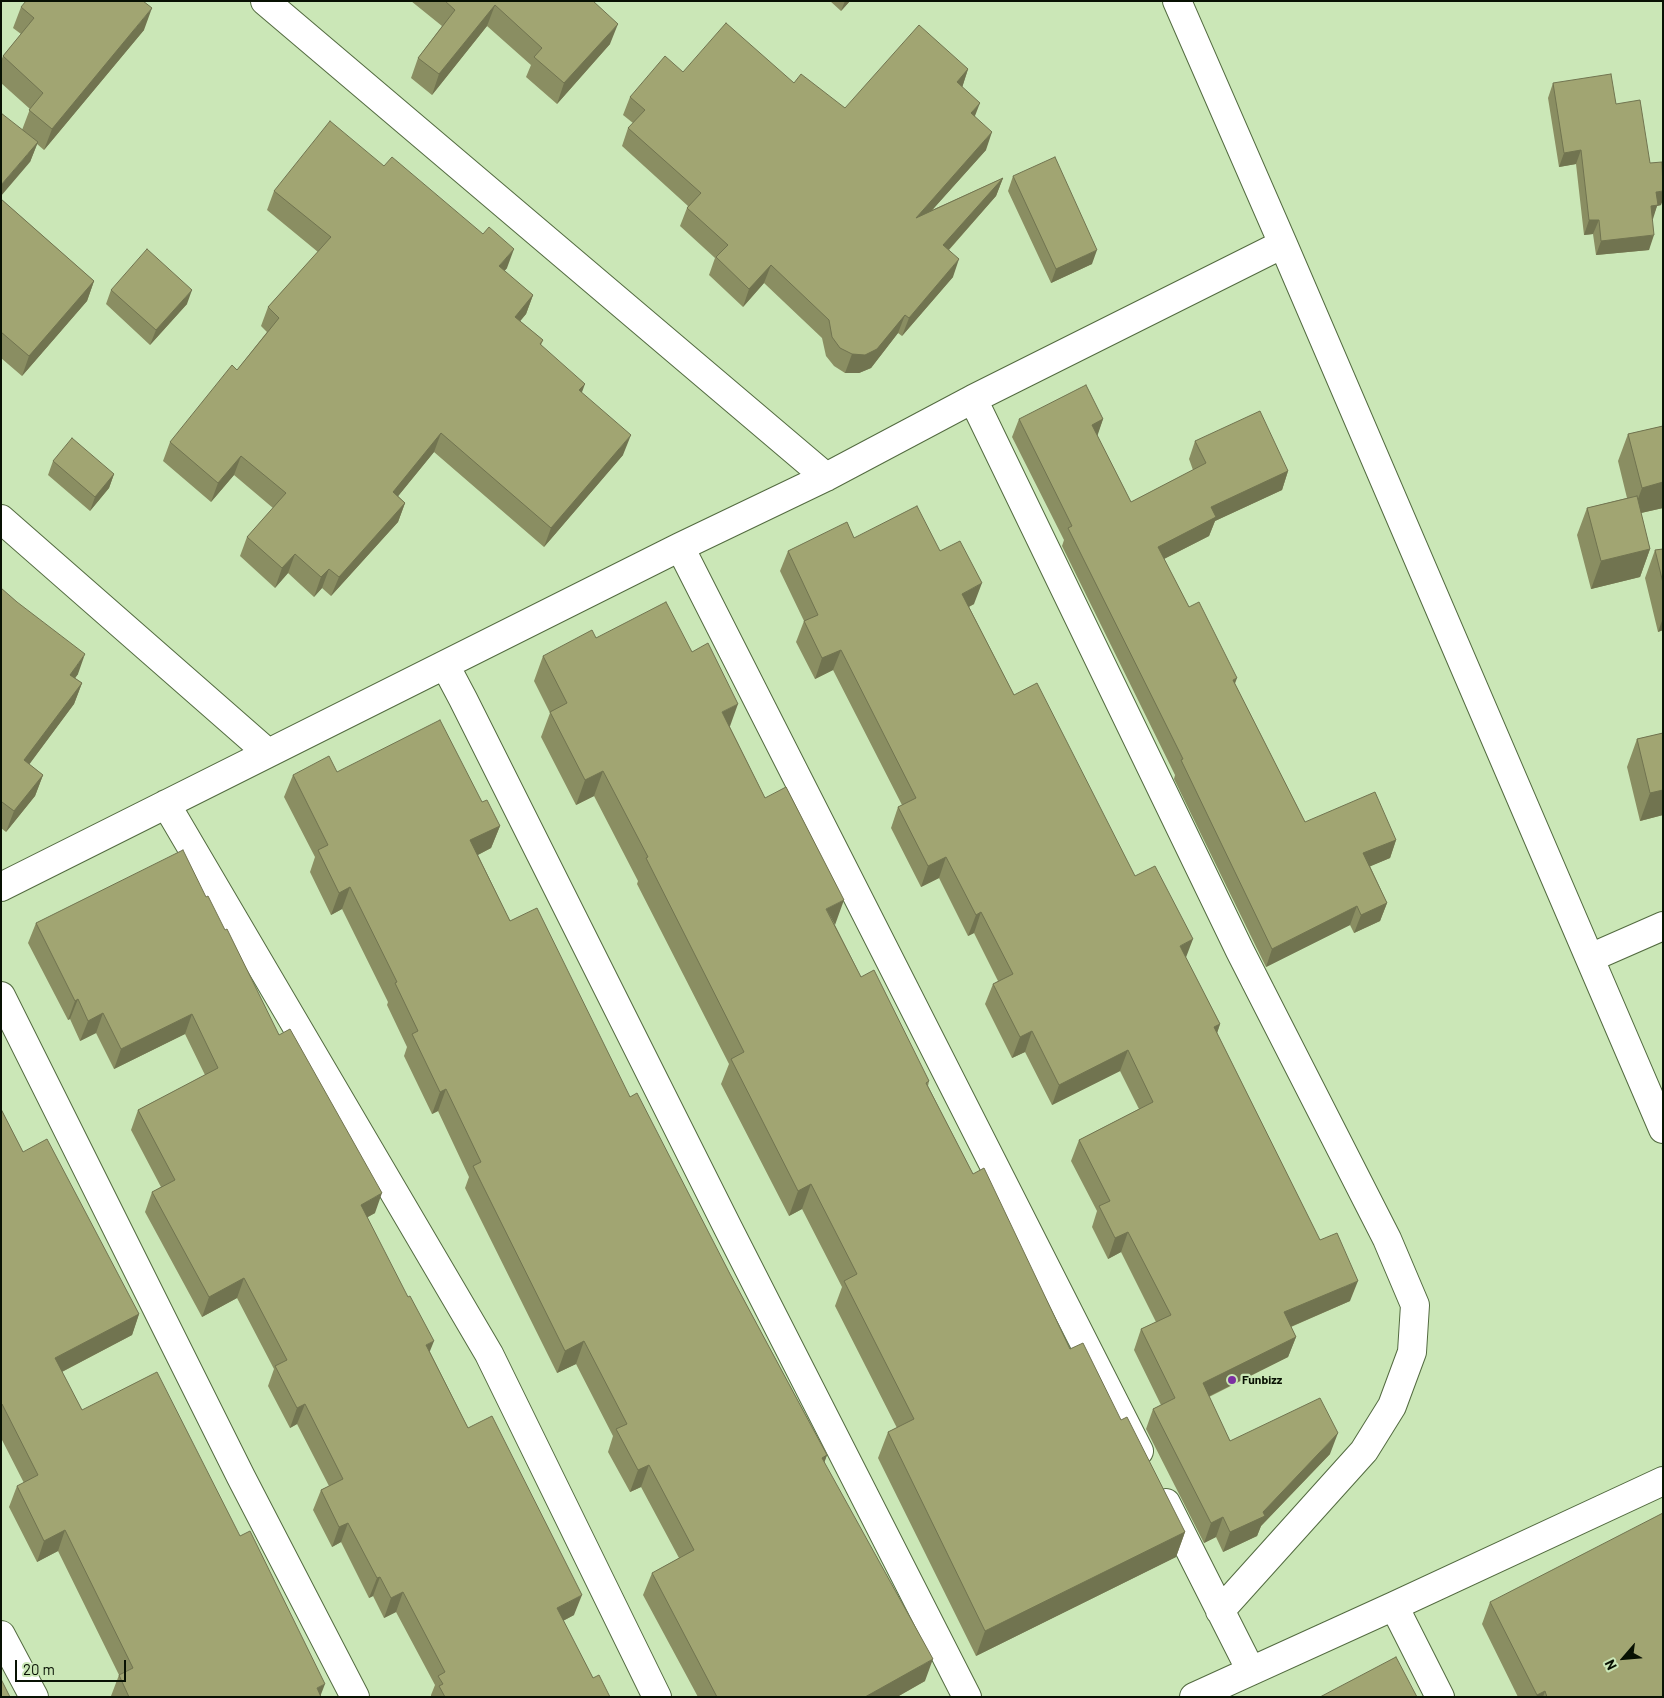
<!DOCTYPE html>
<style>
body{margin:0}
#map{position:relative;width:1664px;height:1698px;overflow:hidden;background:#cbe7b7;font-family:Barlow,sans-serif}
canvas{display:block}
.frame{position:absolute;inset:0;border:2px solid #081103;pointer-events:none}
.north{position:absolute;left:1599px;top:1633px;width:50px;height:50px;-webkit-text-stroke:4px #cbe7b7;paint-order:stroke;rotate:243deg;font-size:14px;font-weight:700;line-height:20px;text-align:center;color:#081103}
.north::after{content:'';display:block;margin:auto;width:18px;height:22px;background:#081103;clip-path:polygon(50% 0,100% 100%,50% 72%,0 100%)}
.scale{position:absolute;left:15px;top:1660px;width:111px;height:22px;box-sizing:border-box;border:2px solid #081103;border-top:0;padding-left:6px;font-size:15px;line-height:18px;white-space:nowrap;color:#081103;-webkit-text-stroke:4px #cbe7b7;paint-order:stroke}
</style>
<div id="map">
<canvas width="1664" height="1698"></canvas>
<div class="frame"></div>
<div class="north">N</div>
<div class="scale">20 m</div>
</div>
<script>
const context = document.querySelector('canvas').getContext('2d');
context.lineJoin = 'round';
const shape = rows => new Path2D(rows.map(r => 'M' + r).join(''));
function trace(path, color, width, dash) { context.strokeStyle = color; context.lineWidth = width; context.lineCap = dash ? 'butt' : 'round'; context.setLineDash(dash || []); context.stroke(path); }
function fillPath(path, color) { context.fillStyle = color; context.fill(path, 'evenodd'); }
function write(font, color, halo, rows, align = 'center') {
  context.font = font + ' Barlow,sans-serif'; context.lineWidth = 4.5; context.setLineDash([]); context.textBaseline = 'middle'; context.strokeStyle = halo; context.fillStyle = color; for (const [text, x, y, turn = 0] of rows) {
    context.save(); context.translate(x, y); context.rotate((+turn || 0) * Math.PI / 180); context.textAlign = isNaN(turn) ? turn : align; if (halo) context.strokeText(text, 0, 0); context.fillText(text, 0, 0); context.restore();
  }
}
const minor = shape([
 [265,1,826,477],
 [1177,1,1283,244,1663,1129],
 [973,399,1240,951,1387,1239,1415,1305,1412,1352,1392,1406,1364,1451,1220,1611],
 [1,519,268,753],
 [680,547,1139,1451],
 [445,665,463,699,728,1228,967,1697],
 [166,804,489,1354,657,1697],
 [1,887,680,547,826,477,973,399,1283,244],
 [1590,958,1663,926],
 [1,996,241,1477,355,1697],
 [1166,1503,1251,1671],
 [1394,1606,1440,1697],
 [1,1635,34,1697],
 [1194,1697,1394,1606,1663,1481]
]);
trace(minor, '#536b40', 30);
trace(minor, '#fff', 28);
fillPath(shape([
 [411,1,593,1,610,44,557,104,526,77,531,65,487,26,432,95,411,78,418,58,442,26],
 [830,1,850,1,841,11],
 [21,7,144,30,44,150,37,144,30,162,22,130,30,109,1,83,1,61,3,56,21,34,13,28],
 [968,69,962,87,975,116,986,150,932,210,1003,178,996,196,949,250,953,277,902,336,898,333,871,368,859,373,845,373,834,366,826,356,822,338,764,283,743,307,709,275,715,258,680,226,687,208,688,206,622,146,628,128,633,123,623,115,630,97,683,72,794,83,845,108],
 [1553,83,1616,104,1661,205,1657,206,1652,219,1649,250,1596,255,1593,234,1584,235,1576,164,1559,167,1548,98],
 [1013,176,1092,264,1051,283,1008,191],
 [274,191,507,268,504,271,533,295,526,314,520,321,543,340,541,345,582,393,623,455,544,547,434,452,398,496,405,503,398,522,331,596,322,588,314,597,288,573,275,588,240,556,247,537,273,508,234,475,211,502,163,461,170,442,237,370,267,332,261,326,268,307,318,252,267,210],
 [1,199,94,281,87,301,22,376,1,358],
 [111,290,187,304,150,345,106,304],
 [1019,419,1103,419,1097,435,1131,502,1193,470,1189,459,1195,441,1288,471,1282,490,1215,521,1209,536,1164,559,1189,607,1235,684,1305,822,1396,840,1390,858,1370,866,1387,903,1380,921,1354,933,1350,925,1266,967,1174,779,1175,775,1062,546,1064,540,1012,437],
 [1663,426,1663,508,1641,513,1650,549,1640,577,1591,589,1577,535,1587,508,1627,498,1618,461,1628,434],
 [53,461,114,474,109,488,90,511,48,475],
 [854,538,940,551,974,604,969,607,1014,695,1135,876,1186,958,1220,1024,1217,1033,1350,1301,1291,1327,1296,1337,1288,1357,1209,1397,1230,1441,1330,1454,1261,1526,1257,1536,1223,1552,1216,1537,1204,1543,1146,1429,1153,1409,1161,1405,1134,1350,1141,1329,1156,1322,1121,1252,1108,1259,1092,1227,1097,1211,1071,1161,1079,1140,1139,1109,1120,1071,1052,1105,1025,1052,1012,1058,985,1004,993,984,998,981,974,933,968,936,939,878,921,887,891,828,898,807,902,805,833,670,815,679,796,642,804,621,780,571,788,551],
 [1663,549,1663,630,1658,632,1645,578,1655,550],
 [1,588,78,674,75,678,82,683,74,704,29,764,43,775,35,796,6,832,1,828],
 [596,638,730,727,765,798,835,925,861,977,929,1081,928,1086,973,1174,1070,1349,1121,1420,1185,1532,1176,1557,976,1656,878,1458,888,1432,897,1428,835,1306,842,1287,802,1209,789,1216,721,1084,729,1064,637,884,638,881,594,796,576,805,541,737,550,713,534,681,543,656],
 [1663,733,1663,815,1640,821,1627,767,1637,739],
 [337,772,482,802,500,826,491,848,478,855,510,921,630,1097,730,1274,827,1455,824,1462,925,1681,897,1697,698,1697,643,1595,652,1573,679,1558,641,1487,630,1492,608,1452,613,1436,576,1364,557,1373,465,1188,469,1177,438,1111,432,1114,404,1056,407,1047,387,1005,388,1002,342,909,331,915,310,872,315,857,284,797,293,775],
 [206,897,279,1035,375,1213,367,1217,430,1352,468,1428,574,1615,563,1621,593,1678,610,1697,431,1697,431,1695,435,1685,396,1612,384,1618,373,1596,369,1598,341,1542,332,1547,313,1510,321,1490,329,1486,297,1424,290,1428,268,1386,274,1369,237,1298,202,1317,145,1212,152,1192,161,1187,131,1130,138,1110,205,1075,185,1034,114,1069,96,1033,80,1041,70,1019,68,1020,28,943,36,923],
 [1,1109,23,1152,139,1314,132,1335,62,1372,82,1410,321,1697,112,1697,111,1696,119,1675,58,1551,37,1562,9,1507,17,1486,24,1483,1,1438],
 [1490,1602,1663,1697,1518,1697,1482,1624]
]), '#8a8e62');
fillPath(shape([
 [845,1,850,1,841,11],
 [495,5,487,26,432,95,439,74],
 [152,8,144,30,44,150,52,129],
 [618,24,610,44,557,104,564,83],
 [968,69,962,88,957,82],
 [980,103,973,121,971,113],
 [992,132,986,150,909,236,916,218],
 [38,142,30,162,1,196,1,185],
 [1581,150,1576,164,1559,167,1564,153],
 [1003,178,996,196,937,263,943,245],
 [1663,191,1663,200,1661,205,1657,206,1653,219,1645,220,1656,192],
 [1589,220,1599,220,1593,234,1584,235],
 [1654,235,1649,250,1596,255,1601,241],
 [514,249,507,268,492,286,499,266],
 [1097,250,1092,264,1051,283,1056,269],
 [959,259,953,277,902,336,909,318],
 [771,265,764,283,743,307,749,289],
 [94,281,87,301,22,376,29,356],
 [192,290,187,304,150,345,156,330],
 [533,295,526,314,508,336,515,317],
 [905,315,898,333,871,368,859,373,845,373,852,354],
 [585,384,578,403,579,390],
 [1103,419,1097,437,1092,425],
 [441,433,434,452,386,511,393,492],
 [631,435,623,455,544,547,551,528],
 [241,456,234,475,211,502,218,483],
 [1288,471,1282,490,1215,521,1209,536,1152,565,1158,547,1211,507],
 [114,474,109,488,90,511,95,497],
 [1663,482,1663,508,1632,515,1642,488],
 [405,503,398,522,331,596,339,577],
 [1650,549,1640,577,1591,589,1601,561],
 [295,554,288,573,275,588,282,568],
 [329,569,322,588,314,597,321,577],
 [982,583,974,604,954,614,962,594],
 [1663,618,1663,630,1658,632],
 [841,650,833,670,815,679,822,658],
 [85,654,78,674,63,695,70,675],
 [1237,678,1230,697,1233,680],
 [82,683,74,704,17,781,24,760],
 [738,704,729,729,722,712],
 [603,771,594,796,576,805,585,780],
 [43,775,35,796,6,832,14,811],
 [1663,790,1663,815,1640,821,1650,793],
 [500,826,491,848,462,863,470,840],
 [1396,840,1390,858,1357,872,1363,853],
 [946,857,939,878,921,887,928,866],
 [350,887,342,909,331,915,339,893],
 [844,900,835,925,826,909],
 [1387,903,1380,921,1354,933,1361,915],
 [1357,906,1350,925,1266,967,1272,949],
 [981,912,974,933,968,936,976,915],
 [1193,939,1185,960,1180,946],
 [78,999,70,1019,68,1020,75,1001],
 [103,1013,96,1033,80,1041,88,1021],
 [192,1014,185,1034,114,1069,121,1049],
 [1220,1024,1213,1045,1214,1027],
 [1032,1031,1025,1052,1012,1058,1020,1037],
 [1128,1050,1120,1071,1052,1105,1059,1085],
 [446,1089,438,1111,432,1114,440,1092],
 [811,1184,802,1209,789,1216,798,1191],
 [382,1193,375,1213,354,1225,361,1205],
 [1128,1232,1121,1252,1108,1259,1115,1238],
 [244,1278,237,1298,202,1317,209,1297],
 [1358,1281,1350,1301,1276,1333,1284,1312],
 [139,1314,132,1335,48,1379,55,1358],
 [1296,1337,1288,1357,1195,1403,1203,1383],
 [434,1341,426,1361,426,1345],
 [584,1341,576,1364,557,1373,565,1351],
 [305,1404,297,1424,290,1428,297,1408],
 [1338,1433,1330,1454,1261,1526,1257,1536,1223,1552,1230,1532,1263,1512],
 [827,1455,819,1478,822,1458],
 [649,1465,641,1487,630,1492,638,1470],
 [1223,1517,1216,1537,1204,1543,1211,1523],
 [348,1523,341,1542,332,1547,339,1527],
 [65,1530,58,1551,37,1562,44,1541],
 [1185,1532,1176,1557,976,1656,985,1631],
 [380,1577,373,1596,369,1598,377,1578],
 [403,1592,396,1612,384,1618,391,1598],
 [582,1595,574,1615,549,1628,557,1608],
 [933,1659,925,1681,897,1697,865,1697],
 [325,1684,320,1697,317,1688],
 [1545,1691,1543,1697,1536,1697,1537,1695]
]), '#717450');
const building = shape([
 [26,1,143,1,152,8,52,129,29,110,43,93,3,56,34,18,21,7,26,1],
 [445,1,593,1,618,24,564,83,534,57,542,48,495,5,439,74,418,58,455,10,445,1],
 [726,23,794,83,801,74,845,108,919,25,968,69,957,82,980,103,971,113,992,132,916,218,1003,178,943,245,959,259,909,318,905,315,877,349,865,355,852,354,840,348,832,337,829,320,771,265,749,289,716,257,728,245,687,208,701,193,628,128,645,110,630,97,665,56,683,72,726,23],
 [1611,74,1616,104,1640,100,1650,163,1662,162,1663,191,1656,192,1658,205,1651,206,1654,235,1601,241,1599,220,1589,220,1581,150,1564,153,1553,83,1611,74],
 [1,113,38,142,1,185,1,113],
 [330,121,384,166,392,157,483,234,489,227,514,249,499,266,533,295,515,317,543,340,540,344,585,384,579,390,631,435,551,528,441,433,393,492,405,503,339,577,329,569,321,577,295,554,282,568,247,537,286,493,241,456,218,483,170,442,232,365,237,370,279,318,268,307,331,237,274,191,330,121],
 [1055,157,1097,250,1056,269,1013,176,1055,157],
 [1,199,94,281,29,356,1,332,1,199],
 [147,249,192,290,156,330,111,290,147,249],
 [1086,385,1103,419,1092,425,1131,502,1206,463,1195,441,1260,411,1288,471,1211,507,1216,517,1158,547,1189,607,1199,602,1237,678,1233,680,1305,822,1375,792,1396,840,1363,853,1387,903,1361,915,1357,906,1272,949,1181,760,1183,759,1068,528,1072,526,1019,419,1086,385],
 [1663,426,1663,482,1642,488,1628,434,1663,426],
 [72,438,114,474,95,497,53,461,72,438],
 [1637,496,1650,549,1601,561,1587,508,1637,496],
 [917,506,940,551,960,541,982,583,962,594,1014,695,1037,683,1135,876,1155,866,1193,939,1180,946,1220,1024,1214,1027,1320,1240,1337,1233,1358,1281,1284,1312,1296,1337,1203,1383,1230,1441,1320,1398,1338,1433,1263,1512,1265,1516,1230,1532,1223,1517,1211,1523,1153,1409,1175,1398,1141,1329,1171,1315,1128,1232,1115,1238,1099,1206,1110,1201,1079,1140,1153,1102,1128,1050,1059,1085,1032,1031,1020,1037,993,984,1013,974,981,912,976,915,946,857,928,866,898,807,916,798,841,650,822,658,804,621,818,615,788,551,847,522,854,538,917,506],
 [1663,549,1663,583,1655,550,1663,549],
 [1,588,17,602,85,654,70,675,82,683,24,760,43,775,14,811,2,802,1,802,1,588],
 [666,602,692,652,708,643,738,704,722,712,765,798,786,787,844,900,826,909,861,977,874,970,929,1081,926,1083,973,1174,984,1168,1070,1349,1083,1343,1121,1420,1127,1417,1185,1532,985,1631,888,1432,914,1419,844,1281,857,1274,811,1184,798,1191,731,1059,744,1052,646,858,648,857,603,771,585,780,550,712,567,703,543,656,592,630,596,638,666,602],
 [440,720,482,802,487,800,500,826,470,840,510,921,537,908,630,1097,637,1093,730,1274,827,1455,822,1458,933,1659,865,1697,717,1697,652,1573,694,1550,649,1465,638,1470,616,1429,627,1424,584,1341,565,1351,473,1166,481,1162,446,1089,440,1092,412,1034,418,1031,395,983,397,982,350,887,339,893,318,850,328,845,293,775,329,756,337,772,440,720],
 [1663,733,1663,790,1650,793,1637,739,1663,733],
 [183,850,206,897,208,896,225,930,227,929,279,1035,290,1029,382,1193,361,1205,408,1297,410,1296,434,1341,426,1345,468,1428,492,1416,582,1595,557,1608,593,1678,599,1675,610,1697,445,1697,439,1686,443,1684,438,1676,445,1672,403,1592,391,1598,380,1577,377,1578,348,1523,339,1527,321,1490,343,1479,305,1404,297,1408,275,1366,287,1360,244,1278,209,1297,152,1192,175,1180,138,1110,218,1068,192,1014,121,1049,103,1013,88,1021,78,999,75,1001,36,923,183,850],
 [1,1109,23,1152,47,1139,139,1314,55,1358,82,1410,157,1372,240,1536,250,1531,325,1684,317,1688,321,1697,129,1697,119,1675,133,1668,65,1530,44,1541,17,1486,38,1475,2,1404,1,1404,1,1109],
 [1663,1513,1663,1697,1547,1697,1545,1691,1537,1695,1490,1602,1663,1513],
 [1396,1657,1417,1697,1320,1697,1396,1657],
 [1,1679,10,1697,1,1697,1,1679]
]);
fillPath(building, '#a1a572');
trace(building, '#717450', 1);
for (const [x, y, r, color] of [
 [1232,1380,5,"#7c30a2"]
]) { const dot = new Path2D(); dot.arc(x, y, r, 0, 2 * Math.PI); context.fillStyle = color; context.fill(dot); trace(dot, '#cbe7b7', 2); }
write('bold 12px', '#081103', '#cbe7b7', [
 ["Funbizz",1242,1380]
], 'left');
</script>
